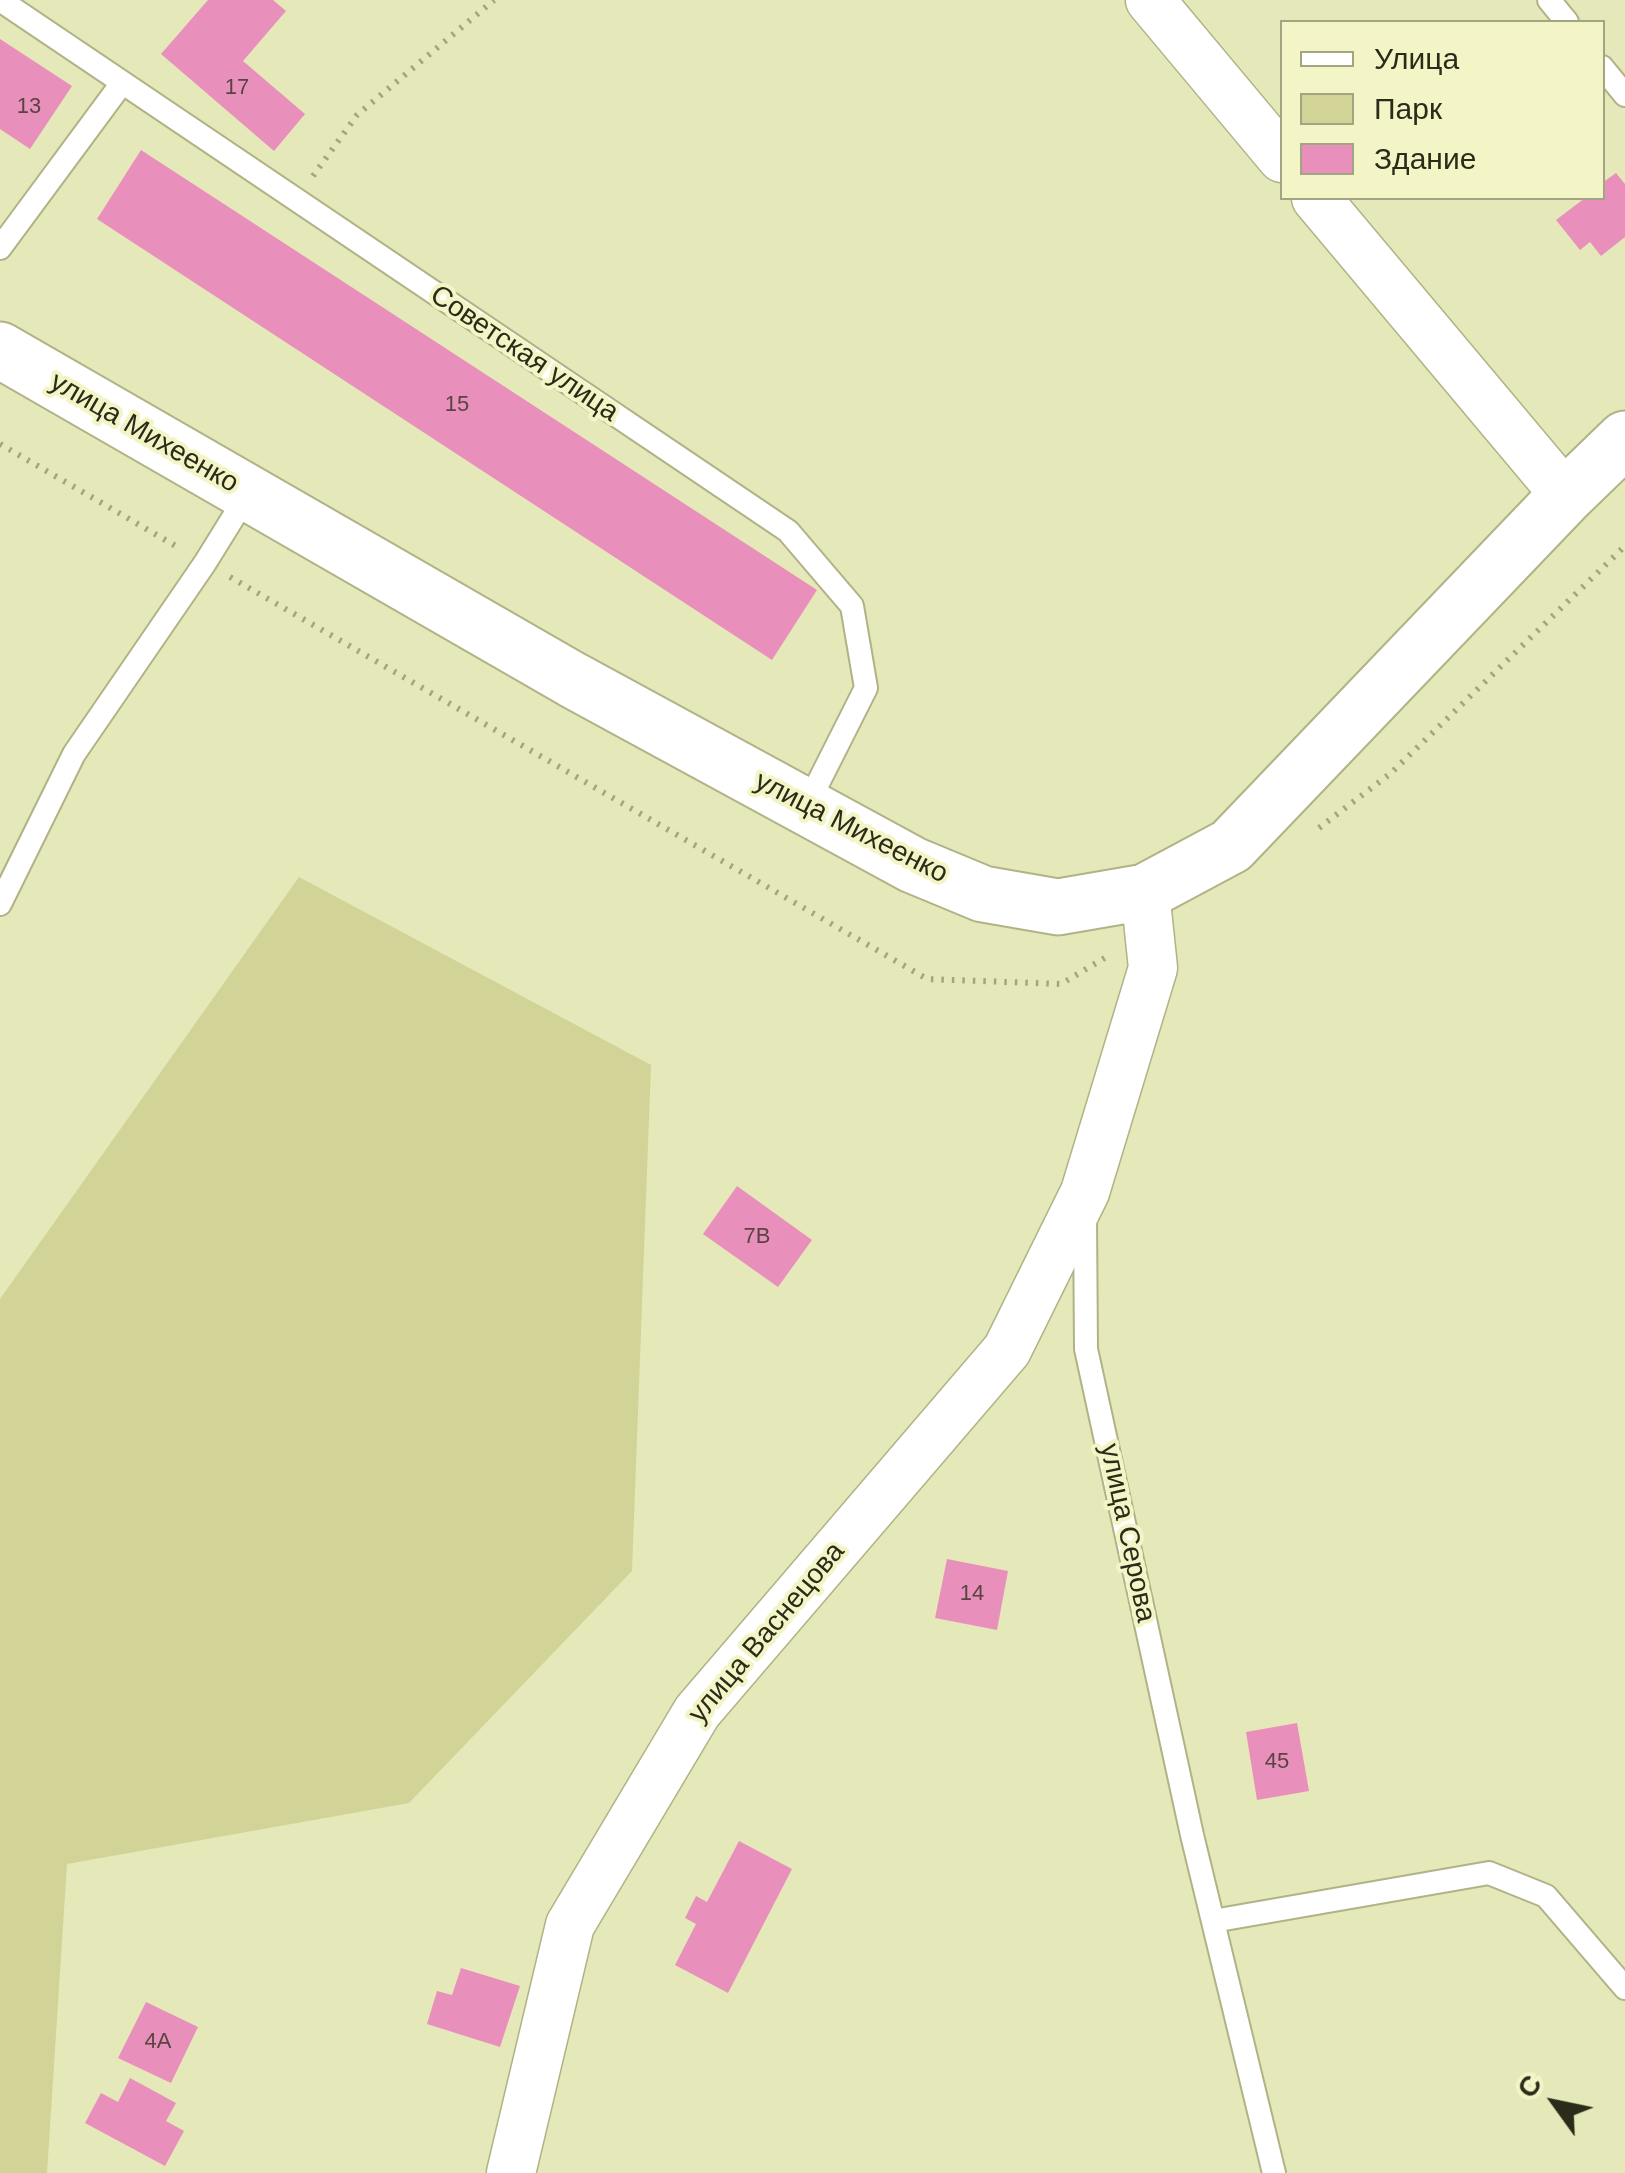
<!DOCTYPE html>
<meta charset="utf-8">
<style>
body{margin:0}
#map{position:relative;width:1625px;height:2173px;overflow:hidden;background:#e5e8b9;font-family:Helvetica,sans-serif}
canvas{display:block}
.legend{position:absolute;left:1280px;top:20px;width:325px;height:180px;box-sizing:border-box;background:#f3f5c6;border:2px solid #a3a481;margin:0;padding:12px 18px;list-style:none;font-size:30px;color:#2b2b19}
.legend li{display:flex;align-items:center;gap:20px;height:50px}
.legend b{width:50px;border:2px solid #a3a481}
.north{position:absolute;left:1505px;top:2053px;width:100px;height:100px;-webkit-text-stroke:8px #f3f5c6;paint-order:stroke;rotate:303deg;font-size:28px;font-weight:700;line-height:40px;text-align:center;color:#2b2b19}
.north::after{content:'';display:block;margin:auto;width:35px;height:45px;background:#2b2b19;clip-path:polygon(50% 0,100% 100%,50% 72%,0 100%)}
</style>
<div id="map">
<canvas width="1625" height="2173"></canvas>
<ul class="legend">
<li><b style="height:12px;background:#fff"></b>Улица</li>
<li><b style="height:28px;background:#d1d496"></b>Парк</li>
<li><b style="height:28px;background:#e890bb"></b>Здание</li>
</ul>
<div class="north">С</div>
</div>
<script>
const context = document.querySelector('canvas').getContext('2d');
context.lineJoin = 'round';
function fillPath(path, color) { context.fillStyle = color; context.fill(path, 'evenodd'); }
const shape = rows => new Path2D(rows.map(r => 'M' + r).join(''));
function trace(path, color, width, dash) { context.strokeStyle = color; context.lineWidth = width; context.lineCap = dash ? 'butt' : 'round'; context.setLineDash(dash || []); context.stroke(path); }
function write(font, color, halo, rows, align = 'center') {
  context.font = font + ' Helvetica,sans-serif'; context.lineWidth = 8; context.setLineDash([]); context.textBaseline = 'middle'; context.strokeStyle = halo; context.fillStyle = color; for (const [text, x, y, turn = 0] of rows) {
    context.save(); context.translate(x, y); context.rotate((+turn || 0) * Math.PI / 180); context.textAlign = isNaN(turn) ? turn : align; if (halo) context.strokeText(text, 0, 0); context.fillText(text, 0, 0); context.restore();
  }
}
fillPath(shape([
 [299,877,651,1065,632,1571,409,1803,67,1864,47,2173,0,2173,0,1299]
]), '#d1d496');
fillPath(shape([
 [208,0,273,0,286,11,243,61,305,114,274,151,161,54],
 [0,39,72,86,30,149,0,129],
 [141,150,817,590,772,660,97,219],
 [1616,173,1625,184,1625,237,1601,256,1590,242,1580,250,1556,220,1585,198,1602,198,1602,183],
 [737,1186,812,1240,778,1287,703,1234],
 [947,1559,1008,1571,997,1630,935,1618],
 [1297,1723,1309,1791,1257,1800,1246,1732],
 [739,1841,792,1869,728,1993,675,1965,696,1924,685,1918,696,1896,707,1902],
 [461,1968,520,1986,500,2047,427,2024,437,1991,452,1995],
 [146,2002,198,2027,171,2083,118,2058],
 [130,2078,176,2103,166,2121,184,2131,165,2166,85,2123,101,2093,118,2102]
]), '#e890bb');
const lane = shape([
 [0,0,788,531,852,606,866,688,806,807],
 [1549,0,1567,22],
 [1602,67,1625,95],
 [0,248,122,83],
 [0,904,74,754,205,563,249,492],
 [1085,1218,1086,1349,1192,1835,1274,2173],
 [1213,1921,1489,1873,1546,1896,1625,1988]
]);
const street = shape([
 [1150,0,1282,158],
 [1316,198,1566,496],
 [511,2173,570,1925,697,1712,1007,1350,1085,1192,1153,968,1145,892]
]);
const secondary = shape([
 [0,350,573,680,913,865,983,894,1058,907,1145,892,1231,846,1566,496,1625,439]
]);
trace(lane, '#b1b386', 26);
trace(street, '#b1b386', 51);
trace(secondary, '#b1b386', 59);
trace(shape([
 [313,176,357,115,494,0],
 [0,444,181,549],
 [230,577,927,979,1061,984,1108,956],
 [1319,828,1391,773,1625,546]
]), '#a3a580', 6, [2.5, 8]);
trace(lane, '#fff', 22);
trace(street, '#fff', 48);
trace(secondary, '#fff', 55);
write('22px', '#5a4442', null, [
 ["17",237,88],
 ["13",29,107],
 ["15",457,405],
 ["7В",757,1237],
 ["14",972,1594],
 ["45",1277,1762],
 ["4А",158,2042]
]);
write('28px', '#2b2b19', '#f3f5c6', [
 ["Советская улица",524,354,34],
 ["улица Михеенко",144,433,30],
 ["улица Михеенко",851,828,27],
 ["улица Серова",1127,1533,78],
 ["улица Васнецова",767,1633,-50]
]);
</script>
